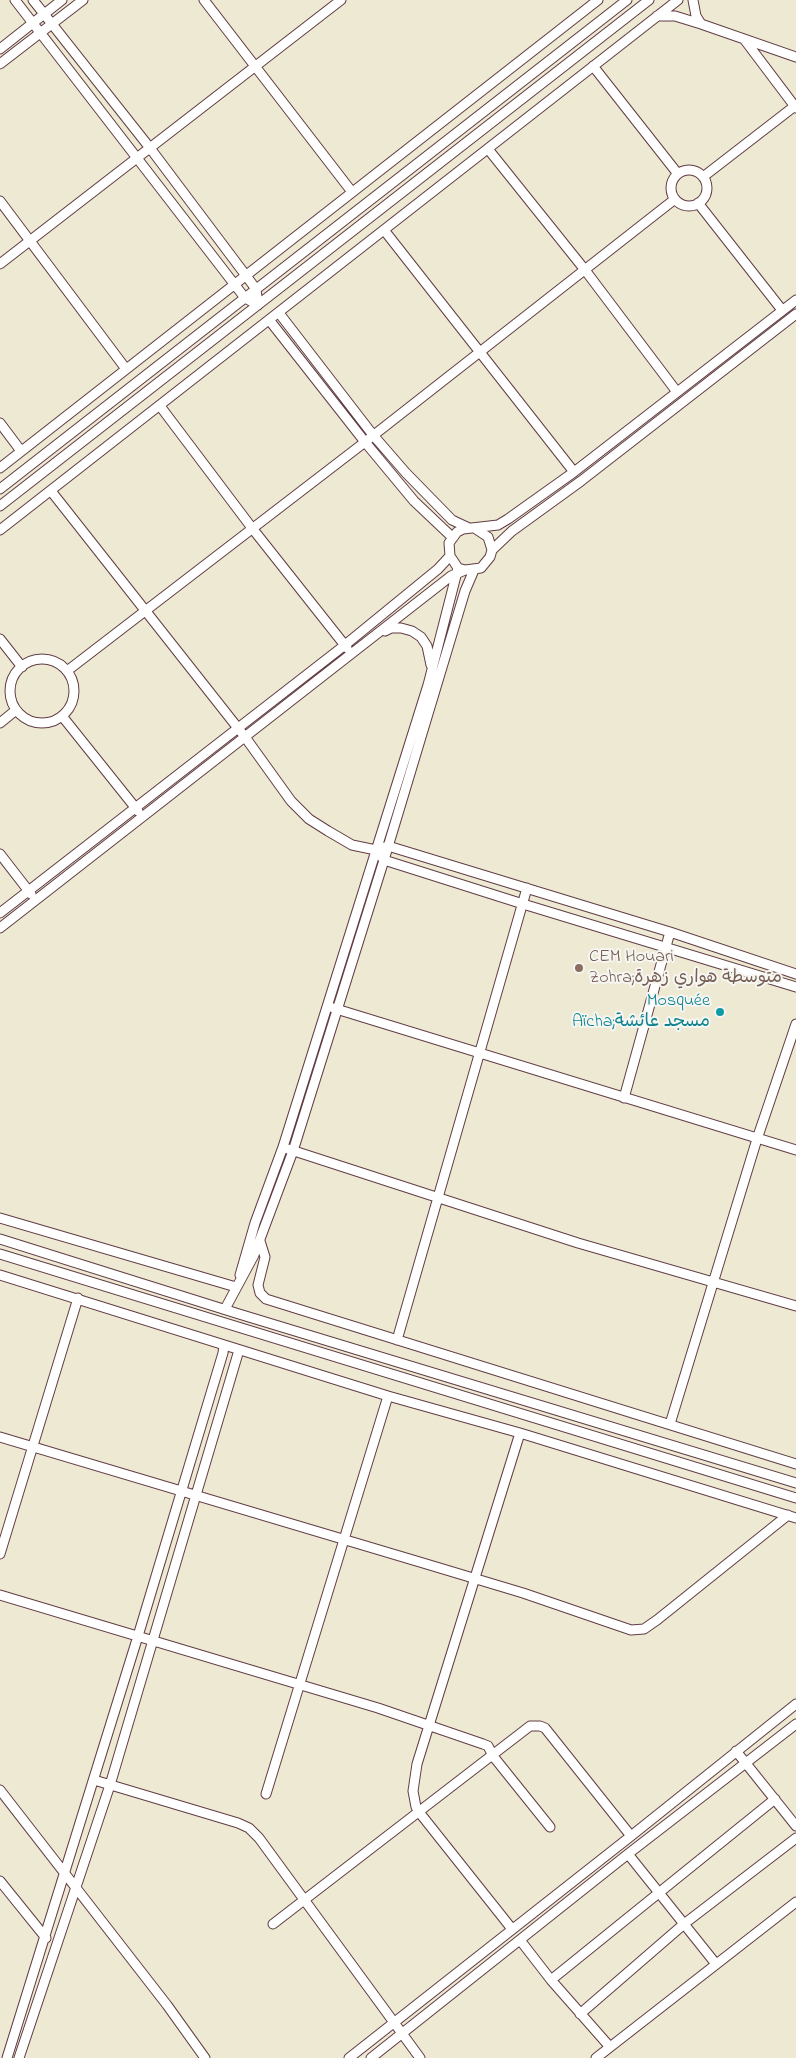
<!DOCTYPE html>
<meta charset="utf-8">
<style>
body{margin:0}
canvas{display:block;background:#ede9d3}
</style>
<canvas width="796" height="2058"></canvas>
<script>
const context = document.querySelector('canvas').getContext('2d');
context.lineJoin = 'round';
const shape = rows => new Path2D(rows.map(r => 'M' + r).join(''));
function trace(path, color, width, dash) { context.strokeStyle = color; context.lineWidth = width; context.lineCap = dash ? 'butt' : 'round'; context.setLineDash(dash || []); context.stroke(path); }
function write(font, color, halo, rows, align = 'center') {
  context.font = font + ' "Indie Flower","Playpen Sans Arabic",sans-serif'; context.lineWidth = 4; context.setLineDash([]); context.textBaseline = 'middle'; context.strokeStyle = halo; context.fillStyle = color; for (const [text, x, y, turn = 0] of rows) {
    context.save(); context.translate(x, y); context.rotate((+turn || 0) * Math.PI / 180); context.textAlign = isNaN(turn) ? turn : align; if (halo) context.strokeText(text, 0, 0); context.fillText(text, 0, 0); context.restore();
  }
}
const minor = shape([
 [15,0,245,298,258,305],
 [33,0,150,148,256,289,258,305],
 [204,0,352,192],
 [657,16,675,16,701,24,696,16,693,0],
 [701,24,796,57],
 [744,39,796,108],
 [0,49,62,0],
 [0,64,83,0],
 [593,66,678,174],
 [488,149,585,270,677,392],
 '671 188a18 18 0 1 1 36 0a18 18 0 1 1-36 0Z',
 [703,177,796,105],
 [0,201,126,369],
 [698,203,782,310],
 [384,230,574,472],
 [0,264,341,0],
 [279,313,373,435,406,473,452,520,469,528],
 [270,321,365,442,414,501,452,537],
 [160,406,252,528,347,648],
 [0,423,21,451],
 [0,468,598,0],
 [0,489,627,0],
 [51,491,245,737,291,801,309,819,328,831,352,845,376,850],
 [0,506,649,0],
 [476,529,488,537,492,550,490,557,481,568,465,570,458,568,450,556,449,543,457,532,463,529,498,525,508,519,574,472,796,300],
 [0,530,678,0],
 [492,550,512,531,581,481,796,314],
 [385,631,391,628,401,628,412,631,421,637,427,646,431,665],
 [0,639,22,667],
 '10 691a32 32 0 1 1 64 0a32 32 0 1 1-64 0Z',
 [67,671,365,442,675,199],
 [62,716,138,811],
 [0,723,16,710],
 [0,854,31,894],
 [0,913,345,645,438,569,450,556],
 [0,928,451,576,465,570],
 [796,974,670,932,388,846,376,850,384,860,523,904,796,987],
 [333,1008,796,1150],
 [624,1098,670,932],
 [288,1149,578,1243,796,1306],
 [0,1218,236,1287],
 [0,1239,239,1314,796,1483],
 [260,1241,265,1257,258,1285,260,1293,266,1299,796,1464],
 [0,1254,796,1498],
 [0,1275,388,1396,520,1433,796,1518],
 [240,1275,255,1223,283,1147,428,685,458,568],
 [225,1309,254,1255,293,1151,384,860,465,591,474,570],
 [397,1340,527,888],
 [670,1424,757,1139,796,1024],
 [0,1437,423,1563,523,1593,631,1630,644,1629,657,1620,788,1515],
 [0,1554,78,1298],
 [0,1595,378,1708,483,1744,488,1746,493,1756,550,1827],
 [736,1751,796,1826],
 [94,1780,238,1823,249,1828,259,1838,420,2058],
 [0,1790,167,2005,205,2058],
 [266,1794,388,1396],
 [628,1854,716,1964],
 [0,1881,46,1938],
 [273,1924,530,1726,540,1726,545,1728,631,1836],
 [512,1929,419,1812,416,1807,413,1791,417,1764,520,1433],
 [520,1940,551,1980,610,2047],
 [551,1980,775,1799],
 [580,2014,684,1924,796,1838],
 [7,2058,138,1636,223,1353,224,1345],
 [19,2058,110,1785,239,1350],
 [349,2058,631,1836,796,1704],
 [371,2058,628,1854,796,1724],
 [596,2058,796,1902]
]);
trace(minor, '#623d44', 11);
trace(minor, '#fff', 9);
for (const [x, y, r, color] of [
 [579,968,5,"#8d6e63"],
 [720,1012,5,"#0f9aa8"]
]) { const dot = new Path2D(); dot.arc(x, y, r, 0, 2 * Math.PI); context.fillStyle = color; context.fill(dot); trace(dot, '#f6f6f2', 2); }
write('18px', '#785e54', '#f6f6f2', [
 ["CEM Houari",589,958],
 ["Zohra;متوسطة هواري زهرة",589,979]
], 'left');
write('18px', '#0d838f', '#f6f6f2', [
 ["Mosquée",710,1002],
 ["Aïcha;مسجد عائشة",710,1023]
], 'right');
</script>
